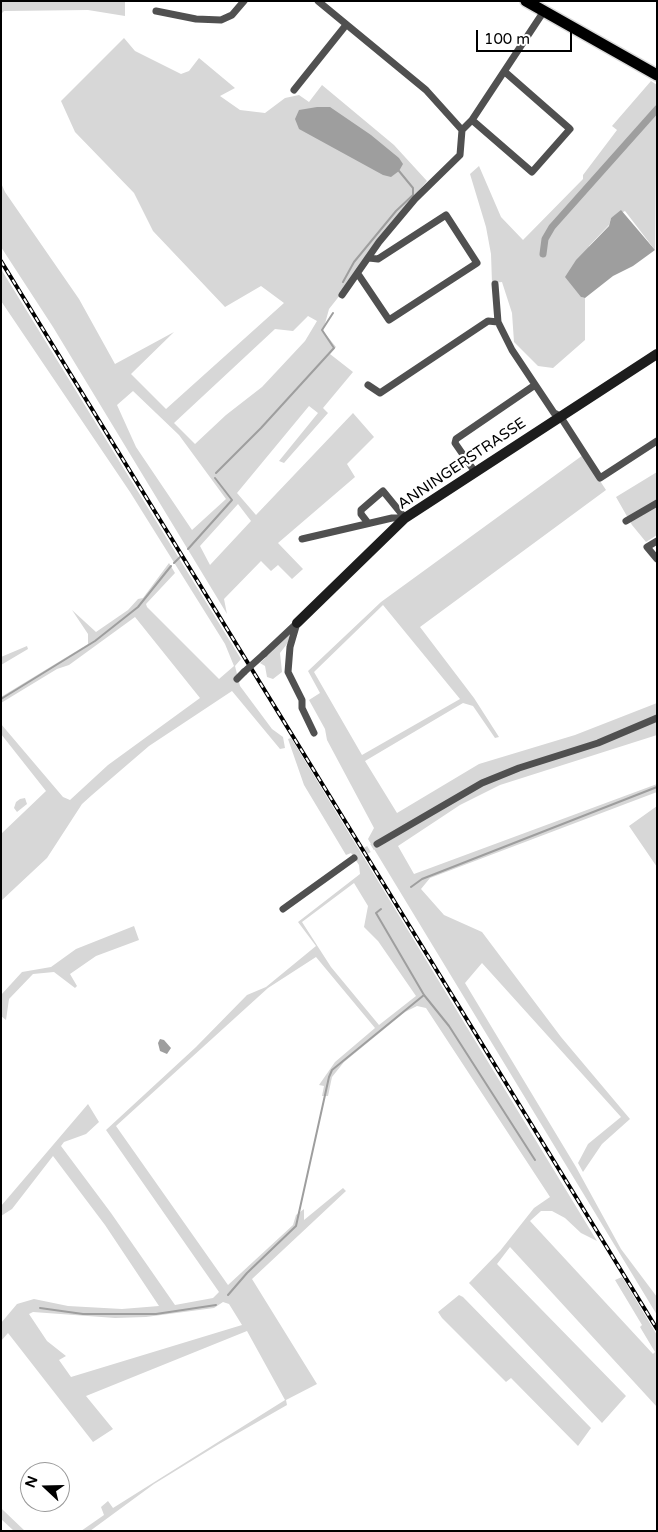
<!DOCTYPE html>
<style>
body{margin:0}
#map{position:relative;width:658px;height:1532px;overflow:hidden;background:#fff;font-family:"Varela Round",sans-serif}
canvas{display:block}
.frame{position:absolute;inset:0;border:2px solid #000;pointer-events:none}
.north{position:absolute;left:20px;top:1462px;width:50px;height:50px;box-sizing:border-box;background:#fff;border:1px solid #999;border-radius:50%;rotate:291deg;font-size:14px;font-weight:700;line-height:20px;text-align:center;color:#000}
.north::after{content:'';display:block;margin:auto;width:18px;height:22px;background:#000;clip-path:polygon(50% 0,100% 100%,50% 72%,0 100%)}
.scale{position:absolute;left:476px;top:30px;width:96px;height:22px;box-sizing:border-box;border:2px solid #000;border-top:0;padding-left:6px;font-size:15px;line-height:18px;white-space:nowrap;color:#000;-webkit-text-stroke:4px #fff;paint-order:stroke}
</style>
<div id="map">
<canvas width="658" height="1532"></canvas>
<div class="frame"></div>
<div class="north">N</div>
<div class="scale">100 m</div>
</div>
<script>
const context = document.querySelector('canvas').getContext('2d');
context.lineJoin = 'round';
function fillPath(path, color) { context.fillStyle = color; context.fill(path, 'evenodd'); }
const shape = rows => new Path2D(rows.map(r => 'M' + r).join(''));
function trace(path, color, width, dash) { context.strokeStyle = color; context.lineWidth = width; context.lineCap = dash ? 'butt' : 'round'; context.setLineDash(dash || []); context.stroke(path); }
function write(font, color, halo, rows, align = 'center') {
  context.font = font + ' "Varela Round",sans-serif'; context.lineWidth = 4.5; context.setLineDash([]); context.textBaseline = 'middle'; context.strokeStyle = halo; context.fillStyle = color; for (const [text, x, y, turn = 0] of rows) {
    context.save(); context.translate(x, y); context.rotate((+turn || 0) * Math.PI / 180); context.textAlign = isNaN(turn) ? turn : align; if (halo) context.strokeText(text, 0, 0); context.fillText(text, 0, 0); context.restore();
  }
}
fillPath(shape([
 [1,1,125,1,125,16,88,10,4,11,1,14],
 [124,38,135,51,181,74,189,71,199,58,235,88,220,96,240,110,265,113,285,98,299,95,309,102,322,85,394,145,427,181,373,245,348,285,329,309,323,331,336,347,330,354,353,372,323,408,328,413,284,463,279,461,318,413,309,406,237,493,256,515,353,413,374,437,347,464,355,477,278,543,303,569,292,579,278,565,271,571,261,561,224,599,227,614,53,327,1,247,1,183,5,192,79,299,115,364,174,332,131,374,166,409,284,303,261,286,225,307,153,231,134,193,75,132,61,101],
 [308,316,317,321,305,341,262,387,226,415,195,444,174,423,275,329,293,331],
 [133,391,179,435,226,499,192,530,136,447,117,405],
 [238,504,251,521,210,565,200,546],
 [651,81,657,85,655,250,625,211,611,218,609,225,589,246,581,297,585,298,585,340,553,368,538,366,514,342,512,313,502,282,492,283,491,254,486,227,470,174,479,166,501,217,523,240,583,179,583,175,617,130,612,126],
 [1,269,241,659,235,666,240,686,272,729,283,737,285,748,280,749,232,691,149,746,92,795,82,804,47,858,1,901,1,834,46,791,1,734,1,724,63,797,70,800,108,765,200,698,135,617,69,665,57,669,1,703,1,697,88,644,88,634,72,610,96,632,128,610,138,599,143,598,169,563,175,573,146,604,147,607,219,679,234,666,225,644,130,492,1,301],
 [583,455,606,490,420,627,474,698,499,737,495,738,473,706,463,703,365,761,397,813,479,764,575,735,657,703,657,735,500,785,460,805,398,846,414,874,657,784,657,792,430,878,421,889,444,915,482,932,561,1037,630,1119,602,1144,583,1172,578,1163,588,1144,621,1117,482,963,465,983,576,1167,621,1249,657,1297,657,1315,368,839,374,828,327,740,325,729,309,700,320,693,308,671,381,602],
 [383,605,460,699,362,755,314,672],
 [657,472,657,535,646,542,632,525,616,497],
 [290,634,290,640,280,653,282,672,273,679,267,677,265,666,260,663],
 [27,646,28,649,1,665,1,657],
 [291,738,597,1241,581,1233,565,1218,552,1211,541,1211,530,1221,653,1354,655,1352,640,1327,642,1325,615,1280,622,1277,657,1335,657,1407,510,1247,497,1264,626,1396,602,1423,469,1283,500,1251,534,1208,550,1197,426,1008,417,1006,405,1012,344,1062,332,1077,328,1096,322,1096,324,1086,319,1085,335,1062,375,1028,316,957,268,988,116,1126,228,1285,293,1225,296,1215,304,1209,304,1220,343,1188,346,1191,252,1279,317,1384,286,1400,287,1405,219,1444,154,1484,90,1531,81,1531,104,1515,101,1507,108,1501,113,1508,285,1400,247,1331,86,1396,113,1429,93,1442,8,1333,1,1341,1,1323,17,1304,34,1299,68,1306,122,1309,159,1306,105,1225,53,1156,12,1209,1,1216,1,1206,88,1104,99,1122,86,1134,64,1142,61,1146,111,1213,175,1305,213,1298,219,1292,106,1130,196,1047,247,995,266,987,316,946,298,922,360,874,359,865,351,853,346,855,304,785,288,739],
 [354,883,368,906,364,927,378,941,416,996,379,1025,331,967,302,922],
 [223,1302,229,1304,242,1325,71,1377,59,1360,66,1356,47,1341,29,1314,33,1312,115,1318,146,1317,214,1308],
 [25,798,27,804,17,812,14,808,16,802,20,799],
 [657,806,657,867,629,826],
 [134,926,139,940,96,956,70,974,77,986,75,988,54,972,33,974,9,999,6,1020,1,1016,1,995,22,972,51,967,76,949],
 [459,1295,463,1297,591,1428,578,1446,511,1378,506,1382,442,1318,438,1312],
 [1,1508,4,1511,25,1531,14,1531,1,1519]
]), '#d7d7d7');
fillPath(shape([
 [317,107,330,107,371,135,399,158,403,164,399,171,391,177,383,175,299,129,295,119,299,110],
 [621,210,655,250,633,266,613,276,585,298,581,297,565,277,576,260,609,226,611,218],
 [160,1039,164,1040,171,1048,167,1054,160,1051,158,1043]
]), '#9e9e9e');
trace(shape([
 [343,282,354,262,396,211,413,195,413,188,399,171],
 [216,473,261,428,334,348,322,330,333,313],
 [188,549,232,500,215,478],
 [174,563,180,557],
 [1,699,95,641,138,607,171,566],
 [411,887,422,879,657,787],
 [381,909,376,913,424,995,449,1026,535,1160],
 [228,1295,247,1273,296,1226,329,1077,332,1070,424,995],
 [40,1308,83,1314,156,1314,216,1305]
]), '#9e9e9e', 2);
trace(shape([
 [543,254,545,239,552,227,657,109]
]), '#9e9e9e', 7);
trace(shape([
 [354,858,377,844]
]), '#d9d9d9', 7, [7, 3.5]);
const primary = shape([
 [526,1,657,75]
]);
trace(primary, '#dbdbdb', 14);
trace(shape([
 [318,1,426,90,462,130,460,155,415,199,379,242,342,295],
 [156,11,196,19,221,20,232,15,244,1],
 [294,90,346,25],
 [472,120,532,172,570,129,505,72],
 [462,130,472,120,544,11],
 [358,274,389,320,477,263,446,215,378,259,369,258],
 [495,284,498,322,512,350,554,413,560,416,600,478,657,441],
 [368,385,380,393,488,321,498,322],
 [475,472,455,443,456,439,535,385],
 [626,521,657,503],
 [368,523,361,514,361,510,383,491,405,518],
 [302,539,392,518,405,518],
 [657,541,647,547,657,559],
 [297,623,290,647,288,672,302,700,302,708,314,733],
 [264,654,297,623],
 [237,679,244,672],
 [377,844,482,783,519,768,598,743,657,718],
 [283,909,354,858]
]), '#505050', 7);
trace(shape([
 [297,623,405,518,657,354]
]), '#1d1d1d', 10);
trace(primary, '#000', 11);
const rail = shape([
 [1,261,657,1329]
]);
trace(rail, '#000', 4);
trace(rail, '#fff', 2, [5.5]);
trace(shape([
 [244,672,264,654]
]), '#505050', 7);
write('15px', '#000', '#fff', [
 ["ANNINGERSTRASSE",462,464,-34]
]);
</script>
